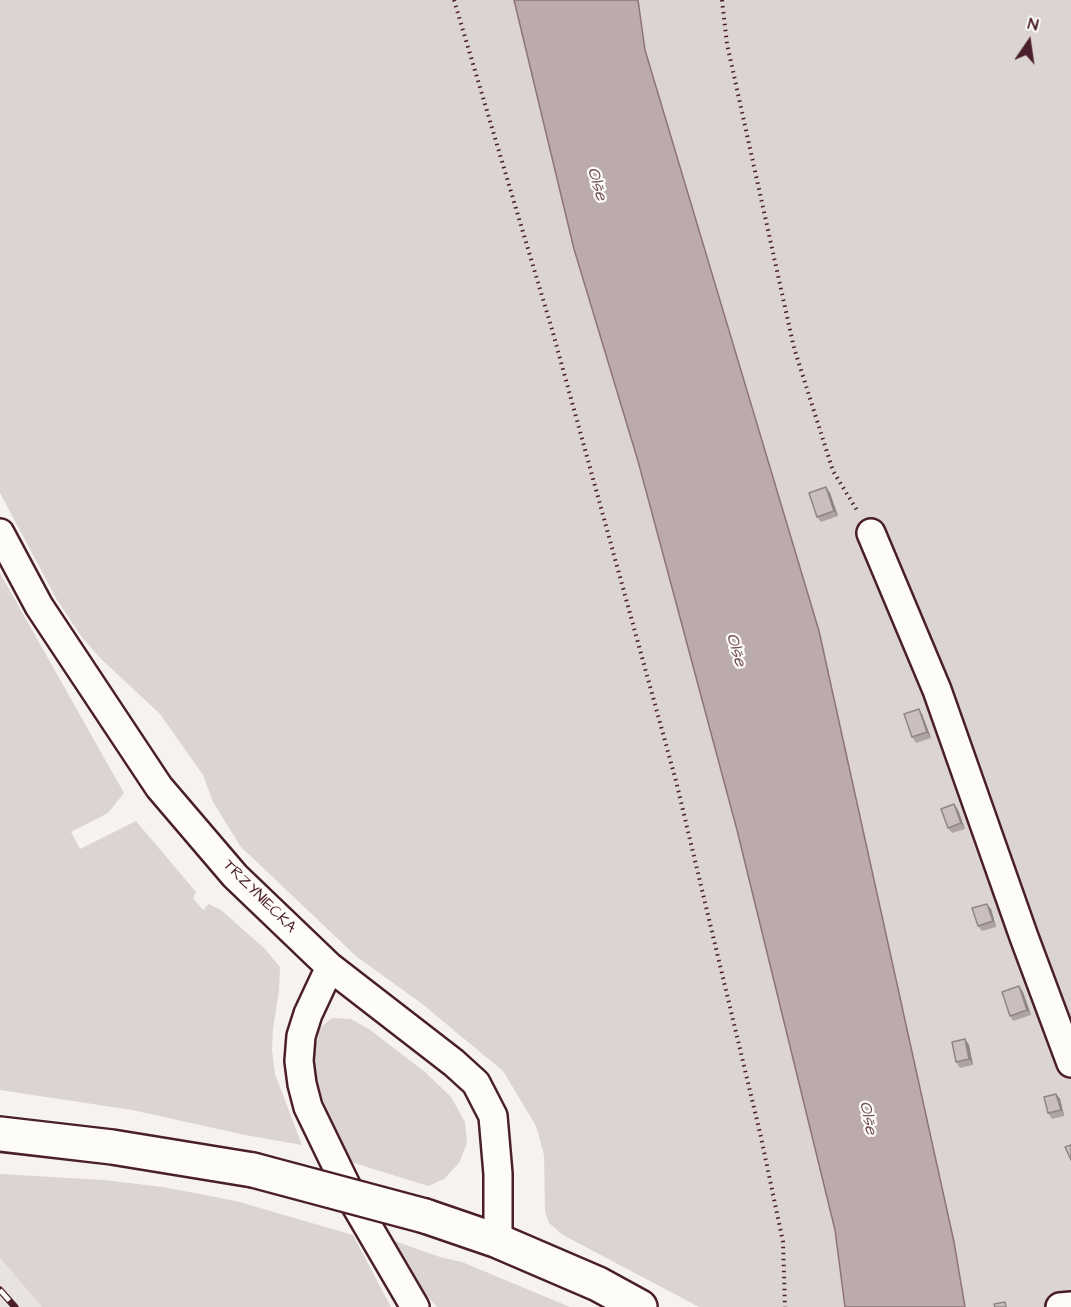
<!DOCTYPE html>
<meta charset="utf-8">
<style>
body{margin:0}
#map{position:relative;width:1071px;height:1307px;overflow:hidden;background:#f6f3ef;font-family:"Architects Daughter",sans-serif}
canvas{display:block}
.north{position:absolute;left:999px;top:12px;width:60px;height:60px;-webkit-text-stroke:4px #fdfcf7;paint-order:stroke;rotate:13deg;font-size:16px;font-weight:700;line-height:24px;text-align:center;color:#4a1f2b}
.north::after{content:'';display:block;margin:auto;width:21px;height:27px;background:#4a1f2b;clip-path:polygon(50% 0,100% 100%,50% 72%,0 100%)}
</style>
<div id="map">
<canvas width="1071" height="1307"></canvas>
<div class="north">N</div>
</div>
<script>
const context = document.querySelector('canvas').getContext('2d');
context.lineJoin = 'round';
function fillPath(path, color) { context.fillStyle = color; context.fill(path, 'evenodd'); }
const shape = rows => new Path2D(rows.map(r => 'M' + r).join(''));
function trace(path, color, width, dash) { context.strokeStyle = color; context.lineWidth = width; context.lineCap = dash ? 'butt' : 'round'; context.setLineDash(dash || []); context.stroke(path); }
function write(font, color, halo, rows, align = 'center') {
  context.font = font + ' "Architects Daughter",sans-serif'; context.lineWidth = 4.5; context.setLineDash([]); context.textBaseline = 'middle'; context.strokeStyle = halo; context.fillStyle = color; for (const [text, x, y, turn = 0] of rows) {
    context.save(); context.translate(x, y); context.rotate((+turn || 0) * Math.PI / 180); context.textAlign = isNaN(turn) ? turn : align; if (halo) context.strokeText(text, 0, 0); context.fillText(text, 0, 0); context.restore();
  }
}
fillPath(shape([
 [0,1258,42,1307,0,1307]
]), '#e9e3e0');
fillPath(shape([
 [0,0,514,0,574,249,638,461,737,830,835,1230,845,1307,699,1307,563,1235,549,1223,545,1211,544,1155,536,1126,503,1071,421,1003,357,957,241,847,213,802,203,775,160,714,100,658,81,636,57,600,0,493],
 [637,0,1071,0,1071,1307,965,1307,954,1242,645,50],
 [0,573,124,793,108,813,71,832,80,849,136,821,196,892,193,898,203,910,209,904,221,910,265,949,280,967,279,990,273,1029,272,1050,275,1074,302,1145,245,1135,132,1110,0,1090],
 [332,1018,351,1019,369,1029,425,1072,451,1097,465,1122,467,1143,459,1163,444,1179,428,1186,351,1162,339,1144,314,1074,313,1057,320,1028],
 [0,1174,104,1180,163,1187,236,1201,353,1235,391,1307,42,1307,0,1258],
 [389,1239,440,1257,462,1262,570,1307,437,1307,412,1279]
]), '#dcd4d2');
const water = shape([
 [514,0,638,0,645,50,819,631,954,1242,965,1307,845,1307,835,1230,737,830,638,461,574,249,514,0]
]);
fillPath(water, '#bbabac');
trace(water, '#8e7378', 1.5);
const minor = shape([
 [0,533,39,606,159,787,235,876,330,967,454,1063,476,1083,493,1116,498,1174,498,1241],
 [871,533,937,690,1024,937,1071,1063],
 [330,967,308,1014,301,1036,299,1061,302,1084,308,1107,356,1206,415,1307],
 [1060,1307,1071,1306]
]);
const major = shape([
 [0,1134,112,1147,253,1170],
 [425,1216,498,1241,598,1284,640,1307]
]);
trace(minor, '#4a1f2b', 32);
trace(major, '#4a1f2b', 38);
trace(shape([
 [454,0,553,333,676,781,761,1137,783,1242,785,1307],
 [722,0,727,44,794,348,833,471,858,512]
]), '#4a1f2b', 4, [1.5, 4.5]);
trace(minor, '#fdfcf7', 27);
trace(major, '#fdfcf7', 33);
const rail = shape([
 [0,1290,15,1307]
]);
trace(rail, '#4a1f2b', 7);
trace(rail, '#fdfcf7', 4.5, [14]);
const majorBridge = shape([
 [253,1170,425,1216]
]);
trace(majorBridge, '#4a1f2b', 38, []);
trace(majorBridge, '#fdfcf7', 33);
fillPath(shape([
 [826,487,830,493,838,516,821,522,817,517],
 [919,709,922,714,931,738,916,743,912,737],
 [954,804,958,810,965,829,952,833,948,828],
 [991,909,996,927,982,931,978,926],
 [1023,992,1031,1015,1013,1021,1010,1016],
 [965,1039,969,1045,973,1065,960,1068,956,1062],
 [1056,1094,1060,1099,1064,1116,1052,1119,1048,1113]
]), '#afa4a3');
fillPath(shape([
 [826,487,830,493,838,516,834,511],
 [919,709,922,714,931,738,927,732],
 [954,804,958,810,965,829,961,823],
 [987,904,991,909,996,927,993,921],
 [1019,986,1023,992,1031,1015,1027,1010],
 [965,1039,969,1045,973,1065,969,1059],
 [1056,1094,1060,1099,1064,1116,1061,1110]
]), '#8e8685');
const building = shape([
 [826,487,834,511,817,517,809,493,826,487],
 [919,709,927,732,912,737,904,714,919,709],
 [954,804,961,823,948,828,941,809,954,804],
 [987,904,993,921,978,926,972,908,987,904],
 [1019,986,1027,1010,1010,1016,1002,992,1019,986],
 [965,1039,969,1059,956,1062,952,1042,965,1039],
 [1056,1094,1061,1110,1048,1113,1044,1097,1056,1094],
 [1071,1145,1071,1160,1065,1147,1071,1145],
 [1005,1302,1006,1307,995,1307,994,1304,1005,1302]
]);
fillPath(building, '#cbbfbe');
trace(building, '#8e8685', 1.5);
write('16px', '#4a1f2b', '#fdfcf7', [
 ["TRZYNIECKA",259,897,45]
]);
write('italic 18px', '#725058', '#fdfcf7', [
 ["Olše",596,184,73],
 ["Olše",735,650,73],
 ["Olše",867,1118,78]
]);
</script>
